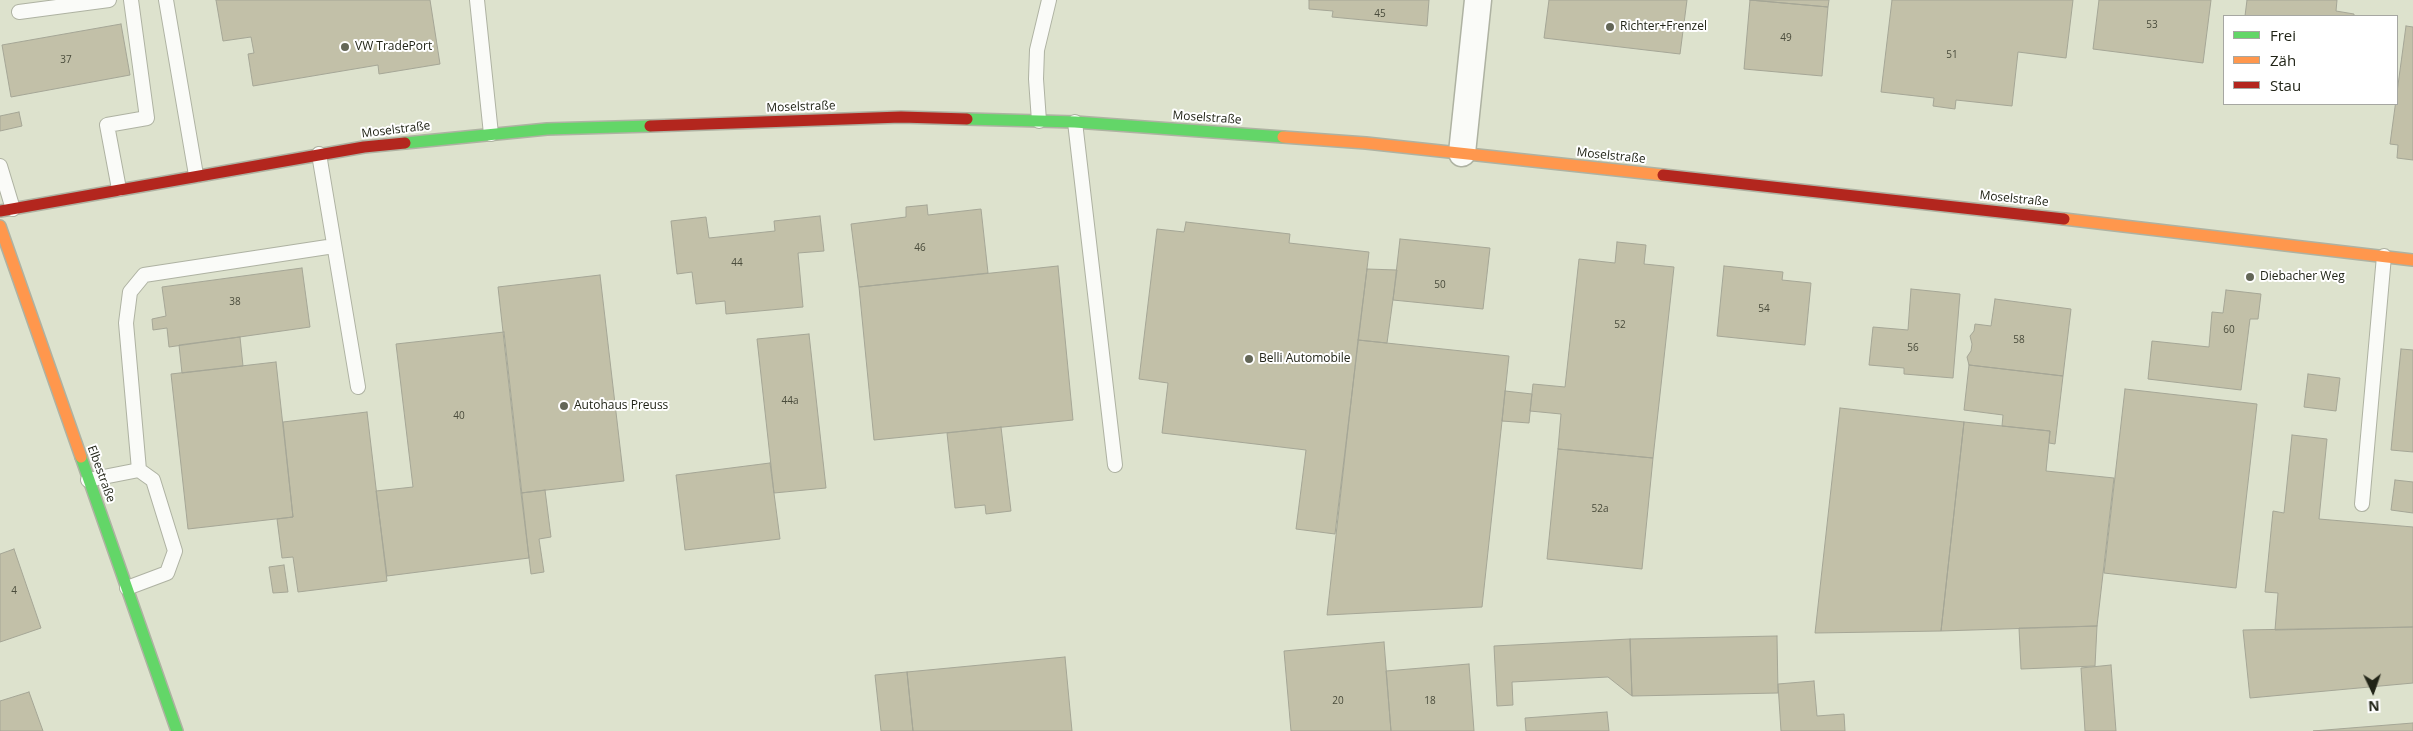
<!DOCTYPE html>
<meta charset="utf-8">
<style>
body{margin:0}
#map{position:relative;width:2413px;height:731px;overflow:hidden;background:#dde2cd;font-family:"Open Sans",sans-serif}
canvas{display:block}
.legend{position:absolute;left:2223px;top:15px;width:175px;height:90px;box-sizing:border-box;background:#fff;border:1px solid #a6a7a2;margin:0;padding:6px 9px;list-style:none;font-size:15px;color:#212417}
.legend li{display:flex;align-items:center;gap:10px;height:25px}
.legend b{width:25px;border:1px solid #a6a7a2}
.north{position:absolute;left:2348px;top:666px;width:50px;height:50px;-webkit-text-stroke:4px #fff;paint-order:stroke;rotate:177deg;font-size:14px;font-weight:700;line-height:20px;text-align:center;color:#212417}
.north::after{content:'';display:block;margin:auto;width:18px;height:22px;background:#212417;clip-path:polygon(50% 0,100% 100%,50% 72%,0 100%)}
</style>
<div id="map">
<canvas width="2413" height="731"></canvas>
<ul class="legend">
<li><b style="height:6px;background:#63d668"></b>Frei</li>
<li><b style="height:6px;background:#ff974d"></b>Zäh</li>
<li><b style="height:6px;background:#b3261e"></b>Stau</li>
</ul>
<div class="north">N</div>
</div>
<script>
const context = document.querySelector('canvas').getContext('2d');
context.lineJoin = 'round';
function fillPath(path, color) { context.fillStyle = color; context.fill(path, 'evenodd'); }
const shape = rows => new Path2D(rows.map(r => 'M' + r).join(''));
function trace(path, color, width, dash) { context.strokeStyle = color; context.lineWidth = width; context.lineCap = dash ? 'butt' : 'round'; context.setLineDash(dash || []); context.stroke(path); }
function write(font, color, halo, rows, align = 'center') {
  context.font = font + ' "Open Sans",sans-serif'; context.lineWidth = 4; context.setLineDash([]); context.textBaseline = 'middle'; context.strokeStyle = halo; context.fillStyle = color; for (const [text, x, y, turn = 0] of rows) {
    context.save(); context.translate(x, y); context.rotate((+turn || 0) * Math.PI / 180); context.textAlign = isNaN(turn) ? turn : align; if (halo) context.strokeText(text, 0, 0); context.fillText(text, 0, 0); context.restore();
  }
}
const building = shape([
 [216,0,430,0,440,64,379,74,378,65,253,86,248,54,254,53,251,37,223,41,216,0],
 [1309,0,1429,0,1427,26,1332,17,1333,11,1309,9,1309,0],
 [1549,0,1687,0,1680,54,1544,38,1549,0],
 [1750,0,1828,7,1822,76,1744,69,1750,0],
 [1750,0,1829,0,1828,7,1750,0],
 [1892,0,2073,0,2066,58,2018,52,2012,106,1956,100,1955,109,1933,106,1934,98,1881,92,1892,0],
 [2099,0,2211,0,2203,63,2093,49,2099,0],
 [2247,0,2337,0,2336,11,2354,14,2354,16,2245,16,2247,0],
 [121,24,130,75,11,97,2,45,121,24],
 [2406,26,2413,27,2413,160,2397,158,2398,145,2390,144,2406,26],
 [19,112,22,126,0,131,0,116,19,112],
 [927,205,928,215,981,209,988,273,859,287,851,224,906,217,906,207,927,205],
 [820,216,824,251,798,253,803,307,726,314,725,301,696,304,692,272,677,274,671,221,706,217,709,238,775,231,774,221,820,216],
 [1186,222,1290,234,1289,243,1369,252,1335,534,1296,529,1306,450,1162,433,1168,383,1139,379,1157,229,1184,232,1186,222],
 [1400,239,1490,248,1483,309,1393,300,1400,239],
 [1617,242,1646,245,1644,264,1674,267,1653,458,1558,449,1561,414,1530,411,1533,384,1565,387,1579,259,1615,263,1617,242],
 [1058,266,1073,420,874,440,859,287,1058,266],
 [1724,266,1783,272,1782,280,1811,283,1805,345,1717,336,1724,266],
 [302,268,310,327,169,347,167,328,153,330,152,319,166,316,162,287,302,268],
 [1367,269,1397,270,1387,343,1358,340,1367,269],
 [600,275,624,481,521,493,498,287,600,275],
 [1911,289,1960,294,1953,378,1904,374,1904,368,1869,365,1873,327,1908,330,1911,289],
 [2226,290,2261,294,2258,319,2250,319,2241,390,2148,379,2152,341,2209,347,2212,312,2223,313,2226,290],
 [1995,299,2071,309,2063,376,1969,365,1967,357,1971,351,1972,344,1970,336,1974,331,1975,324,1991,326,1995,299],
 [504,332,529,558,387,576,376,491,413,487,396,344,504,332],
 [809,334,826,488,774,493,757,339,809,334],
 [240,337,243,366,182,373,179,345,240,337],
 [1358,340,1509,356,1482,607,1327,615,1358,340],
 [2401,349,2413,350,2413,452,2391,450,2401,349],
 [276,362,293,517,188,529,171,374,276,362],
 [1969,365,2063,376,2055,444,2049,443,2050,431,2002,426,2003,415,1964,410,1969,365],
 [2308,374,2340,378,2336,411,2304,407,2308,374],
 [2125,389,2257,404,2236,588,2104,573,2125,389],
 [1505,391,1532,394,1529,423,1502,421,1505,391],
 [1840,408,1964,422,1941,631,1815,633,1840,408],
 [367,412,387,581,298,592,293,557,282,558,277,519,293,517,283,422,367,412],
 [1964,422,2050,431,2046,471,2114,478,2097,626,1941,631,1964,422],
 [1001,427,1011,511,986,514,985,505,955,508,947,433,1001,427],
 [2292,435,2327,439,2319,519,2413,527,2413,627,2275,630,2278,593,2265,592,2273,511,2284,513,2292,435],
 [1558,449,1653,458,1642,569,1547,559,1558,449],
 [770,463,780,539,685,550,676,475,770,463],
 [2395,480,2413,482,2413,513,2391,510,2395,480],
 [545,490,551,537,539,539,544,572,531,574,521,493,545,490],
 [14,549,41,628,0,642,0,554,14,549],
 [284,565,288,592,273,593,269,567,284,565],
 [2097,626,2095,666,2021,669,2019,628,2097,626],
 [2413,627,2413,683,2250,698,2243,630,2413,627],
 [1777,636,1778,693,1632,696,1630,639,1777,636],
 [1630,639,1632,696,1608,677,1512,682,1513,705,1497,706,1494,646,1630,639],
 [1384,642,1391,731,1291,731,1284,651,1384,642],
 [1065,657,1072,731,913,731,907,672,1065,657],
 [1469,664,1474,731,1391,731,1386,671,1469,664],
 [2111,665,2116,731,2085,731,2081,668,2111,665],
 [907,672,913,731,881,731,875,675,907,672],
 [1814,681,1817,716,1844,714,1845,731,1781,731,1778,684,1814,681],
 [29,692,43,731,0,731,0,701,29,692],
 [1607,712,1609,731,1526,731,1525,718,1607,712],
 [2413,723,2413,731,2313,731,2413,723]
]);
fillPath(building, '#c2c0a8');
trace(building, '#a5a696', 1);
const lane = shape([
 [166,0,196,175],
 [477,0,491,134],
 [19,12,109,0],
 [1039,121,1036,79,1037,50,1049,0],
 [1075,122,1115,465],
 [319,154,358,387],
 [0,166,13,209],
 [119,189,107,125,147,118,131,0],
 [139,470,126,323,130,292,144,275,334,246],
 [88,480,139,470,153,480,175,551,167,573,127,588],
 [2362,504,2384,256]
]);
const street = shape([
 [1462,153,1478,0]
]);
const fast = shape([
 [967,119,1075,122,1283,137],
 [405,143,547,129,650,126],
 [81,457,177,731]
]);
const slow = shape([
 [1283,137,1366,143,1663,175],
 [2064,219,2413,260],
 [0,226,81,457]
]);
const jam = shape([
 [650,126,901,117,967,119],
 [1663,175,2064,219],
 [0,211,364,147,405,143]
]);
trace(lane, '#aeb2a2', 16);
trace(street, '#aeb2a2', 29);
trace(fast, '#aeb2a2', 14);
trace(slow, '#aeb2a2', 14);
trace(jam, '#aeb2a2', 14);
trace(lane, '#fafbf8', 14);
trace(street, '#fafbf8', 26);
trace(fast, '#63d668', 11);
trace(slow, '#ff974d', 11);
trace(jam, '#b3261e', 11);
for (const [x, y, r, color] of [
 [1610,27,5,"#636657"],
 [345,47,5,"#636657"],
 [2250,277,5,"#636657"],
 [1249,359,5,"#636657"],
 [564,406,5,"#636657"]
]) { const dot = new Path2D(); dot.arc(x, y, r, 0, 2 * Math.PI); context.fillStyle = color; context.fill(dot); trace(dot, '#fff', 2); }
write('10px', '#494b3b', null, [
 ["45",1380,14],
 ["53",2152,25],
 ["49",1786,38],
 ["51",1952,55],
 ["37",66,60],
 ["46",920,248],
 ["44",737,263],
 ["50",1440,285],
 ["38",235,302],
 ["54",1764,309],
 ["52",1620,325],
 ["60",2229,330],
 ["58",2019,340],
 ["56",1913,348],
 ["44a",790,401],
 ["40",459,416],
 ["52a",1600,509],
 ["4",14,591],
 ["20",1338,701],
 ["18",1430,701]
]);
write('12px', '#212417', '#fff', [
 ["Richter+Frenzel",1620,27],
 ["VW TradePort",355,47],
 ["Diebacher Weg",2260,277],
 ["Belli Automobile",1259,359],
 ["Autohaus Preuss",574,406]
], 'left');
write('12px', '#212417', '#fff', [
 ["Moselstraße",801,107,-2],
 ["Moselstraße",1207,118,4],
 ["Moselstraße",396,130,-7],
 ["Moselstraße",1611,156,6],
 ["Moselstraße",2014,199,6],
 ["Elbestraße",101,474,70]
]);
</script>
